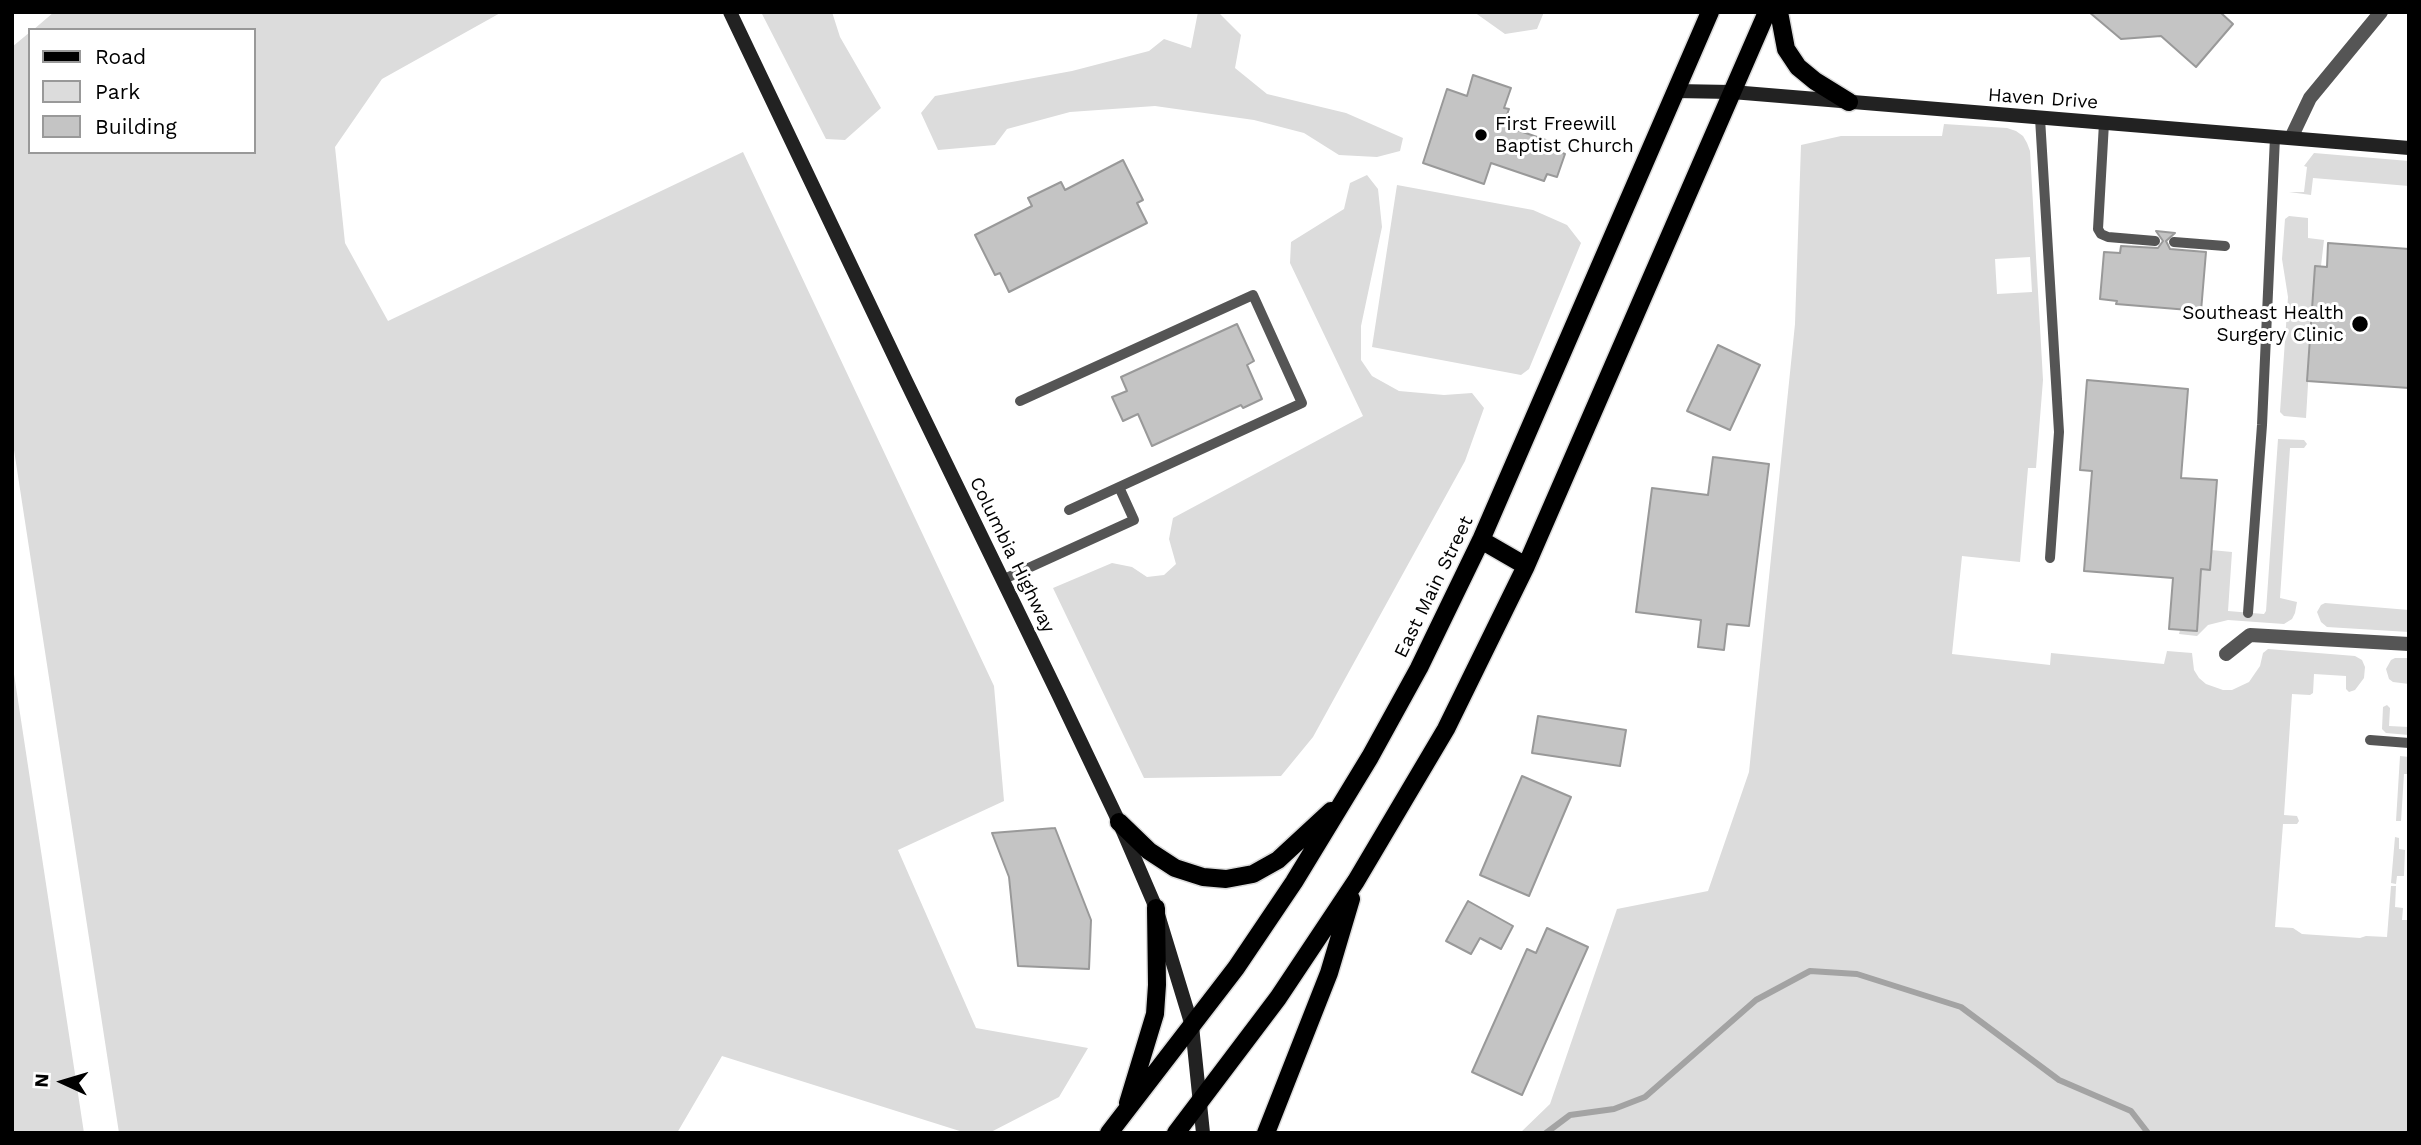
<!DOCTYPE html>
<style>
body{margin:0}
#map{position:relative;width:2421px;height:1145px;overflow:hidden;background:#fff;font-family:"Work Sans",sans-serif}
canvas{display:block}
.frame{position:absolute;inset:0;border:14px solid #000;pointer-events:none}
.legend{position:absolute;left:28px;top:28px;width:228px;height:126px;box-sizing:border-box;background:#fff;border:2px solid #999;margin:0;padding:9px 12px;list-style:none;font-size:21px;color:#000}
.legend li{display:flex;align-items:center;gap:14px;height:35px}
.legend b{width:35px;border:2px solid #999}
.north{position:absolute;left:28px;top:1047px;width:70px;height:70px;-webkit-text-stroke:5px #fff;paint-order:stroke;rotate:274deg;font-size:19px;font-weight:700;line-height:28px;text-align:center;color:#000}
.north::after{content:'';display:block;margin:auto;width:24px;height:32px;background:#000;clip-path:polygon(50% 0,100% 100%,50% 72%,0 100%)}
</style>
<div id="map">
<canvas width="2421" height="1145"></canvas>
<div class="frame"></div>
<ul class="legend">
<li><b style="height:9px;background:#000"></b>Road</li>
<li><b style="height:19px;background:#dcdcdc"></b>Park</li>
<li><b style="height:19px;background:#c4c4c4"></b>Building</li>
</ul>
<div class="north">N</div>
</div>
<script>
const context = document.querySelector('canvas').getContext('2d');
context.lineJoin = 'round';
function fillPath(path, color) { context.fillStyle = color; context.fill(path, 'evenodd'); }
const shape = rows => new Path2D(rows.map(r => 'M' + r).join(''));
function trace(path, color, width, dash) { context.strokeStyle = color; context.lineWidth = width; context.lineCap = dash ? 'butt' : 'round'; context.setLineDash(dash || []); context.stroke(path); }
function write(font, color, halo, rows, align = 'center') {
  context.font = font + ' "Work Sans",sans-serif'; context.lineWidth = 6; context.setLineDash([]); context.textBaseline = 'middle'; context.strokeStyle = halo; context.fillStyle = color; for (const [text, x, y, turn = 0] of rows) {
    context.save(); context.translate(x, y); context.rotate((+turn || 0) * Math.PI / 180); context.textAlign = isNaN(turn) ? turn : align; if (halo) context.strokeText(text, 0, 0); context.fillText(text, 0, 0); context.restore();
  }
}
fillPath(shape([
 [54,12,502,12,382,79,335,147,345,243,388,321,743,152,994,686,1004,801,898,850,976,1028,1088,1048,1059,1097,989,1133,966,1133,722,1056,677,1133,119,1133,12,437,12,47,30,32,30,152,254,152,254,30,33,30],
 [761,12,832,12,840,37,881,108,845,140,826,139],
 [1198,12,1218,12,1241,35,1235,68,1267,94,1346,113,1403,138,1400,151,1377,157,1339,155,1304,133,1254,120,1155,106,1070,112,1007,129,995,145,938,150,921,113,935,96,1072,71,1149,51,1164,39,1191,48],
 [1474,12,1544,12,1537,29,1505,34],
 [1944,124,2007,128,2016,131,2023,136,2027,143,2030,151,2043,380,2036,468,2028,468,2020,562,1962,556,1952,654,2050,665,2051,653,2164,664,2167,651,2192,653,2194,670,2199,678,2206,684,2223,690,2232,690,2249,682,2260,666,2263,653,2268,649,2355,656,2362,660,2365,667,2364,678,2355,690,2349,692,2346,689,2346,676,2314,674,2313,693,2310,695,2292,694,2284,815,2297,816,2299,821,2297,824,2283,824,2275,927,2293,928,2302,934,2360,938,2366,936,2387,937,2391,886,2396,886,2395,907,2403,908,2402,920,2409,920,2409,1133,1520,1133,1550,1104,1617,909,1708,891,1749,772,1795,324,1801,145,1841,136,1942,136],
 [2030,257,2032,292,1997,294,1995,259],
 [2314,153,2409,161,2409,186,2313,178,2311,195,2289,192,2304,192,2307,167,2304,166],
 [1367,175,1378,189,1382,227,1361,326,1361,360,1372,376,1399,391,1444,395,1472,393,1484,408,1465,461,1313,737,1281,776,1144,778,1053,588,1112,563,1132,567,1147,577,1164,575,1176,564,1169,539,1173,518,1363,416,1290,263,1291,242,1344,209,1350,183],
 [1397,185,1533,210,1567,225,1581,243,1529,369,1521,375,1372,347],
 [2289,216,2308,218,2308,238,2324,240,2321,266,2315,266,2306,418,2284,416,2280,412,2288,297,2282,259,2285,219],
 [2278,439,2304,440,2307,444,2304,448,2290,448,2280,598,2297,602,2295,613,2292,619,2284,624,2228,620,2208,625,2197,636,2179,634,2180,630,2197,631,2201,577,2174,567,2210,570,2211,550,2232,552,2228,611,2264,614,2266,611],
 [2325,603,2409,610,2409,632,2327,627,2321,622,2317,612,2321,605],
 [2395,658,2409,658,2409,684,2393,682,2389,679,2386,669,2391,660],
 [12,661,84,1133,12,1133],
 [2387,705,2390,708,2389,726,2409,727,2409,735,2386,733,2382,729,2383,707],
 [2400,756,2409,757,2409,774,2404,774,2401,821,2396,821],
 [2395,837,2399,838,2399,849,2405,850,2404,876,2397,876,2396,884,2391,883]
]), '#dcdcdc');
trace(shape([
 [1546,1133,1570,1115,1614,1109,1645,1097,1756,1000,1810,971,1857,974,1961,1007,2059,1080,2131,1111,2148,1133]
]), '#a3a3a3', 6);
const building = shape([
 [2089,12,2220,12,2233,24,2196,67,2161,36,2121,39,2089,12],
 [1473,75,1511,88,1504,108,1509,109,1503,125,1557,144,1555,150,1565,154,1557,177,1547,174,1544,181,1491,163,1484,184,1423,163,1447,89,1467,96,1473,75],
 [1123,160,1143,200,1137,203,1147,223,1009,292,1000,273,995,275,975,235,1032,206,1028,198,1061,182,1065,190,1123,160],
 [2156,231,2175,233,2166,241,2170,249,2206,252,2201,311,2116,304,2117,301,2100,299,2104,252,2120,253,2121,246,2158,248,2163,241,2156,231],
 [2328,243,2409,249,2409,388,2307,381,2315,266,2327,267,2328,243],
 [1237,324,1254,361,1247,365,1262,399,1243,408,1241,405,1152,446,1138,414,1123,421,1112,397,1127,391,1121,377,1237,324],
 [1718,345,1760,365,1730,430,1687,411,1718,345],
 [2087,380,2188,389,2181,478,2217,480,2210,570,2201,569,2197,631,2169,629,2173,578,2084,571,2092,471,2080,470,2087,380],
 [1713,457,1769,464,1749,626,1727,624,1724,650,1698,647,1701,620,1636,612,1652,488,1708,495,1713,457],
 [1538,716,1626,730,1620,766,1532,753,1538,716],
 [1522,776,1571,797,1529,896,1480,875,1522,776],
 [1055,828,1091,920,1089,969,1018,966,1009,877,992,833,1055,828],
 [1468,901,1513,926,1501,949,1480,938,1471,954,1446,941,1468,901],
 [1547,928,1588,947,1522,1095,1472,1072,1527,949,1536,953,1547,928]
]);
fillPath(building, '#c4c4c4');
trace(building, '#999', 2);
const primary = shape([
 [1779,12,1786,49,1798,67,1815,81,1849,102],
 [1481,540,1526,566],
 [1119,822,1149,851,1175,868,1203,877,1226,879,1253,874,1278,860,1331,811],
 [1128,1103,1155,1014,1157,985,1156,908],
 [1109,1133,1236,968,1294,882,1370,757,1419,668,1481,540,1710,12],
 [1176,1133,1278,998,1356,881,1446,729,1526,566,1767,12],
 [1266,1133,1329,973,1351,899]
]);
trace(primary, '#dbdbdb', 21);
trace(shape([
 [2040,118,2059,432,2050,558],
 [2104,123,2098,229,2101,234,2108,237,2155,241],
 [2174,242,2225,246],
 [1020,401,1253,295,1302,403,1069,510],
 [1002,580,1134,520,1119,487],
 [2248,613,2262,425,2275,137],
 [2370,740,2409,743]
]), '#555', 10);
trace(shape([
 [2291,138,2310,98,2381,12],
 [2226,654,2250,635,2409,644]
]), '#555', 14);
trace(shape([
 [730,12,905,379,1058,694,1119,822,1156,908,1192,1026,1203,1133],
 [1675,91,1732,92,2409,148]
]), '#222', 14);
trace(primary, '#000', 18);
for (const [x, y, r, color] of [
 [1481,135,7,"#000"],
 [2360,324,9,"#000"]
]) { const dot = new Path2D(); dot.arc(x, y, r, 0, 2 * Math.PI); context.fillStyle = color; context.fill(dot); trace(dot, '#fff', 2.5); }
write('19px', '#000', '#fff', [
 ["Haven Drive",2043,99,4],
 ["Columbia Highway",1012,555,64],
 ["East Main Street",1434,587,-64]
]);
write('19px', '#000', '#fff', [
 ["First Freewill",1495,124],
 ["Baptist Church",1495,146],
 ["Southeast Health",2344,313,"right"],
 ["Surgery Clinic",2344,335,"right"]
], 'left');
</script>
